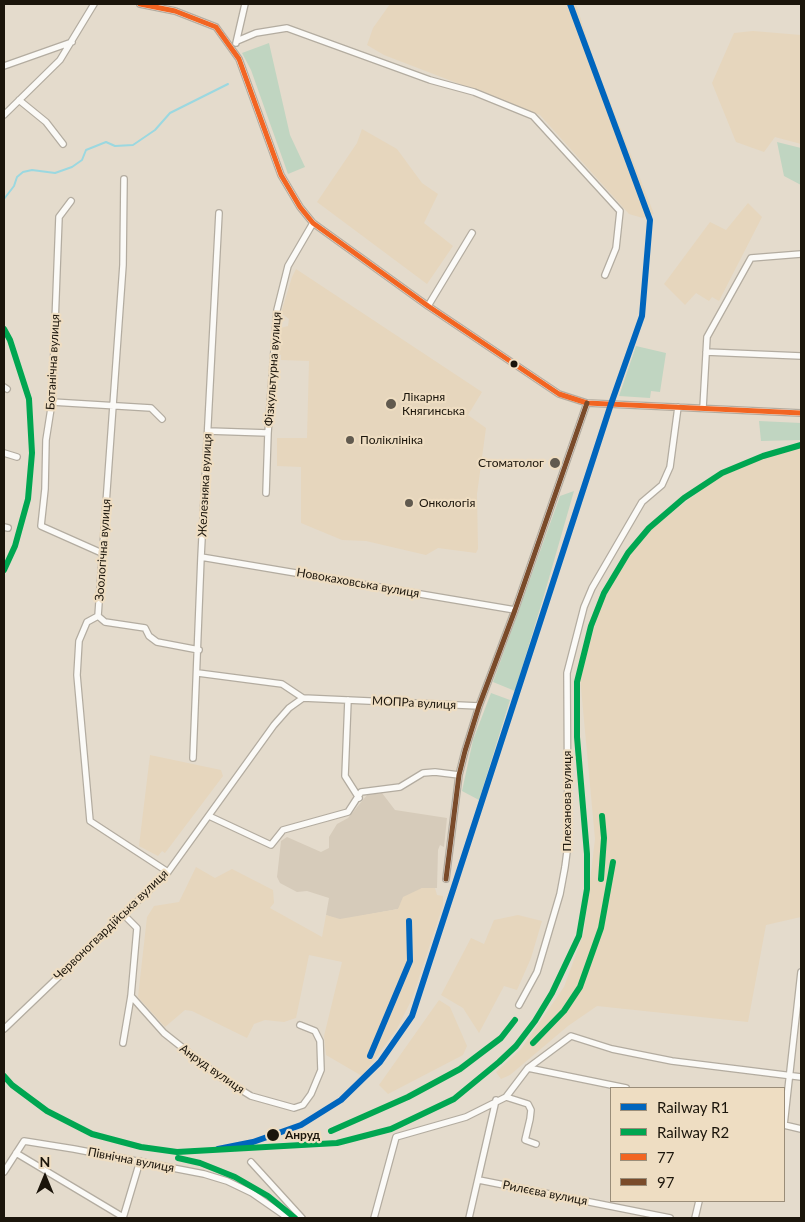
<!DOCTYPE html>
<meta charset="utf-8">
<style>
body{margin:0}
#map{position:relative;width:805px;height:1222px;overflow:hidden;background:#e4dbcc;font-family:Lato,sans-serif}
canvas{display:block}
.frame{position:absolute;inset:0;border:5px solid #1b150b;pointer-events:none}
.legend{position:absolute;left:610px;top:1087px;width:175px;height:115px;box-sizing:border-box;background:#eeddc2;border:1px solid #9a8d79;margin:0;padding:6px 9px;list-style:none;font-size:15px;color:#1b150b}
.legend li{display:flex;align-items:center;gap:10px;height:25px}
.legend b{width:25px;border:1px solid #9a8d79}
.north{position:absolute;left:20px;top:1152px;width:50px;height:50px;-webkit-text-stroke:4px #eeddc2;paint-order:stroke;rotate:0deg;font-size:14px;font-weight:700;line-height:20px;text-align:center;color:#1b150b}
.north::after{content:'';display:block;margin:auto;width:18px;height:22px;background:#1b150b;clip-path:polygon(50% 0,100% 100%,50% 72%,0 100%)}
</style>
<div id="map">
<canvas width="805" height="1222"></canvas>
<div class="frame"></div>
<ul class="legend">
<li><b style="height:6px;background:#0065bd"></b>Railway R1</li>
<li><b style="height:6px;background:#00a651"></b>Railway R2</li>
<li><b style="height:6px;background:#f26522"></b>77</li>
<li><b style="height:6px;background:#7a4b2a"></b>97</li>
</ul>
<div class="north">N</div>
</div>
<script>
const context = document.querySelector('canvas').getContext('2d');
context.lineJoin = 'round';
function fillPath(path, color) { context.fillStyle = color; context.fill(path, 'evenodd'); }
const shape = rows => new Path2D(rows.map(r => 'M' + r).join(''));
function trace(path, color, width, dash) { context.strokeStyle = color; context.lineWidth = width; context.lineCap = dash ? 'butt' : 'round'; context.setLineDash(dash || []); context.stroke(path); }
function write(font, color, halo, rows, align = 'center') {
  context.font = font + ' Lato,sans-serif'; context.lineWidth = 4.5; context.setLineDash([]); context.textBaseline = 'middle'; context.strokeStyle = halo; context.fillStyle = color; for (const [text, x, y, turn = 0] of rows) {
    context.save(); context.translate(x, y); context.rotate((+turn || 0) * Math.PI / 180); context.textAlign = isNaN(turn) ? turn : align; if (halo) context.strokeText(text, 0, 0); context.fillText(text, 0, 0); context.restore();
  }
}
fillPath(shape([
 [382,793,395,810,447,818,444,847,440,845,438,850,437,888,422,888,398,909,339,920,326,915,329,898,307,891,297,892,280,883,277,877,281,841,287,837,321,852,329,848,329,837,337,824,348,818,367,795]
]), '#d6cbba');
fillPath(shape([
 [390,4,576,4,595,63,654,214,643,218,629,214,540,115,384,55,367,45,373,28],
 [753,31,801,35,801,144,775,137,764,152,736,142,712,83,734,33],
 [362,129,397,149,422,183,438,194,424,223,453,246,427,284,317,202,357,143],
 [748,203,762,217,719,301,712,297,709,301,696,293,685,305,664,284,710,222,726,230],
 [296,269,482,392,468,415,486,428,477,494,478,549,476,553,438,548,426,555,366,541,342,540,301,523,301,467,277,466,277,438,307,438,309,361,281,360,281,355,278,354,280,328,288,326,289,319,281,313,292,277],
 [801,449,801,917,766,925,748,1022,597,1006,568,1026,510,1075,501,1079,496,1072,521,1049,564,987,584,932,595,839,580,677,602,602,609,587,644,534,722,474,781,452],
 [150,755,221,770,223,776,165,853,162,851,158,856,139,846],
 [196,867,215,878,232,869,273,890,274,903,270,908,322,937,326,915,340,919,398,909,403,897,422,888,435,888,437,895,443,896,443,905,412,999,397,1029,362,1076,326,1055,324,1036,342,962,309,955,296,1018,284,1022,265,1020,254,1024,247,1038,192,1011,185,1010,165,1027,138,997,147,917,154,906,179,902],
 [518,915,542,921,531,958,517,990,504,986,479,1033,463,1008,441,995,471,938,484,944,494,920],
 [439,1000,450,1007,467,1046,463,1055,388,1094,379,1085]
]), '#e6d6bd');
fillPath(shape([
 [269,43,290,135,305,167,288,174,251,70,242,53],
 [777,142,801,148,801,185,784,176],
 [636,346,666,353,660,392,651,391,650,398,619,396],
 [759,421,801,423,801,440,761,441],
 [574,491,545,592,515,691,493,682,560,496],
 [491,693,510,700,479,800,462,791,473,740]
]), '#c0d5c1');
trace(shape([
 [4,199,14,186,17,177,23,172,32,170,55,173,72,167,82,160,86,150,106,142,115,146,133,145,155,130,170,113,228,84]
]), '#9bd8e0', 2);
const minor = shape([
 [140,4,175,11,216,27,239,59,281,175,300,207,313,223,428,306,559,394,587,403,801,413],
 [237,41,256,33,287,28,430,80,474,92,533,116,620,211,616,248,605,275],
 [236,43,245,4],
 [4,66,72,42],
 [19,100,46,122,63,144],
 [4,115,60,60,94,4],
 [124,179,123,265,98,616,87,622,79,641,77,675,90,821,168,872],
 [71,201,59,217,52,402,46,440,45,489,41,526,104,554],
 [428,306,472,233],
 [706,352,801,356],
 [4,387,7,389],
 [52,402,151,408,162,419],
 [703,408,707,337,751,258,801,254],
 [208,431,268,433],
 [4,453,17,457],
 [266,493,268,433,277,310,288,266,313,223],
 [4,527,8,528],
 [201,557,515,610],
 [98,616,105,622,145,628,149,636,157,642,199,650],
 [198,673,282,684,303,698,479,706],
 [348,700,345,776,359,798],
 [193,758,201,557,219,213],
 [209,816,271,845,283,830,348,812,361,792,400,787,423,773,435,772,459,775],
 [446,879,459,775,465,751,479,706,515,610,587,403],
 [131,996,164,1033,217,1075,251,1096,294,1108,303,1105,311,1094,321,1070,320,1041,315,1031,300,1025],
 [519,1005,537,972,560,894,565,867,568,844,567,673,584,607,592,588,642,502,662,485,670,467,678,407],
 [4,1029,168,872,274,725,289,708,303,698],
 [123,1043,131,996,137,928,124,915],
 [528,1068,626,1088],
 [506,1097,528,1104,531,1110,530,1119,525,1140,536,1144],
 [784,1125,801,972],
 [784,1125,801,1129],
 [16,1153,123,1217],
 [251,1162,302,1218],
 [4,1172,24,1141,74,1149,204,1174,227,1181,252,1193,288,1218],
 [479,1180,670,1218],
 [123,1218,140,1161],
 [374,1218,396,1137,466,1117,506,1097,528,1068,571,1036,612,1049,672,1061,801,1077],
 [469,1218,496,1100],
 [695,1218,699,1201]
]);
trace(minor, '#b3aca0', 8);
trace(minor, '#fbfaf7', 5.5);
trace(shape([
 [140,4,175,11,216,27,239,59,281,175,300,207,313,223,428,306,559,394,587,403,801,413]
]), '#f26522', 5);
trace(shape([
 [446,879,459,775,465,751,479,706,515,610,587,403]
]), '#7a4b2a', 5);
trace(shape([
 [370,1056,410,961,409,921],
 [218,1149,253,1142,301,1125,341,1100,380,1062,412,1016,611,404,642,316,650,220,570,4]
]), '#0065bd', 6);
trace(shape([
 [4,329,10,340,29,399,32,453,28,499,15,546,4,570],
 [601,879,604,838,602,816],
 [533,1043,564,1011,580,987,601,928,613,862],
 [4,1076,12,1085,47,1111,92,1134,141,1147,177,1152,337,1143,391,1129,454,1099,499,1062,516,1046,535,1021,552,993,579,936,587,889,587,854,577,737,577,682,591,626,604,593,628,553,649,528,684,498,722,473,763,456,801,445],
 [331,1131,408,1097,460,1069,501,1038,515,1020],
 [178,1158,200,1163,235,1177,268,1196,295,1218]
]), '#00a651', 6);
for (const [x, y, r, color] of [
 [514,364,4.5,"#1b150b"],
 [391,404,6,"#615a4f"],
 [350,440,5,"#615a4f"],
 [555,463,6,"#615a4f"],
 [409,503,5,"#615a4f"],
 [273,1135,7,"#1b150b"]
]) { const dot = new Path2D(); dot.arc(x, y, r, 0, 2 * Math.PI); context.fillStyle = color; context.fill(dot); trace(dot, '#eeddc2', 2); }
write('12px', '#1b150b', '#eeddc2', [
 ["Ботанічна вулиця",53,362,-87],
 ["Фізкультурна вулиця",273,369,-86],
 ["Железняка вулиця",205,485,-87],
 ["Зоологічна вулиця",103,550,-86],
 ["Новокаховська вулиця",358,583,10],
 ["МОПРа вулиця",414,703,3],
 ["Плеханова вулиця",567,801,-90],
 ["Червоногвардійська вулиця",111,925,-44],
 ["Анруд вулиця",212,1069,35],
 ["Північна вулиця",131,1160,11],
 ["Рилєєва вулиця",545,1193,11]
]);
write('12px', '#1b150b', '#eeddc2', [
 ["Лікарня",402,397],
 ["Княгинська",402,411],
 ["Поліклініка",360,440],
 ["Стоматолог",544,463,"right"],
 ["Онкологія",419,503]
], 'left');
write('bold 12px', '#1b150b', '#eeddc2', [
 ["Анруд",285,1135]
], 'left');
</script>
